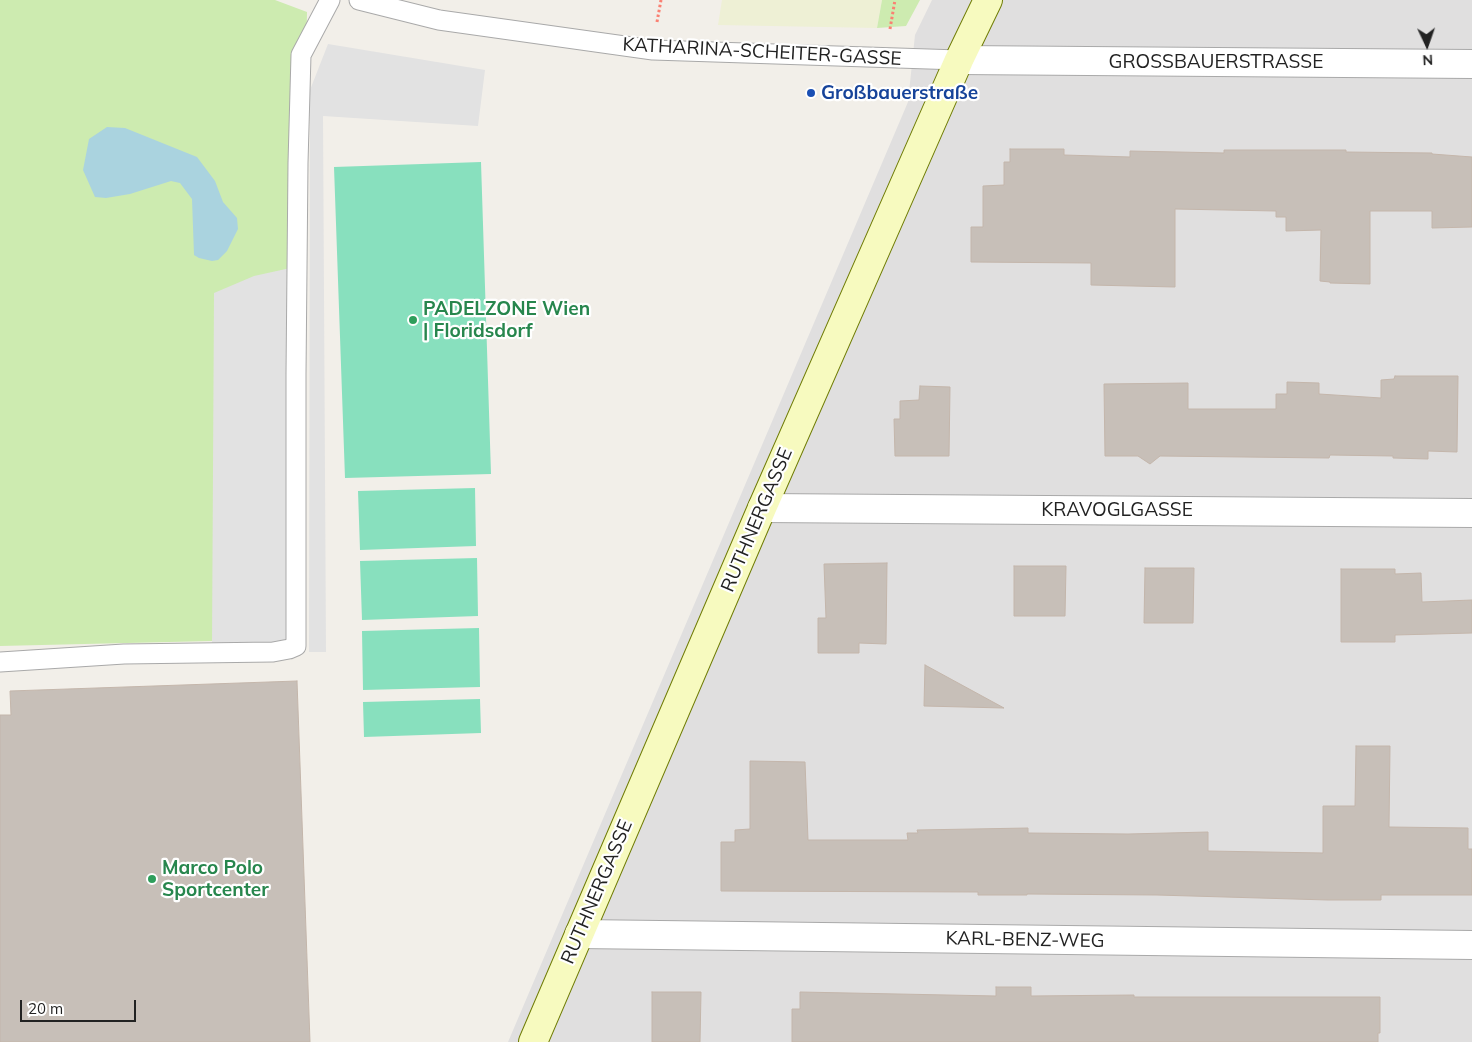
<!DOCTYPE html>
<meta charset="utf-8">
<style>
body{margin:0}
#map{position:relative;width:1472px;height:1042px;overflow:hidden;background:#f2efe9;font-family:Mulish,sans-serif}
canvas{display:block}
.north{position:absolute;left:1402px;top:20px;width:50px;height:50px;-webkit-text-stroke:4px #fff;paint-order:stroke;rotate:177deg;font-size:14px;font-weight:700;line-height:20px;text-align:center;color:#222}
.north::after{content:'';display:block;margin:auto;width:18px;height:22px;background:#222;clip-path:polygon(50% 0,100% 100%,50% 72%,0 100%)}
.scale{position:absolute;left:20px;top:1000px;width:116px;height:22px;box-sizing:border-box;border:2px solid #222;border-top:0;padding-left:6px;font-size:15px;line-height:18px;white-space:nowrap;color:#222;-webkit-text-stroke:4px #fff;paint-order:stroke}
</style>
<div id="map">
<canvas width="1472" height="1042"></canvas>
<div class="north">N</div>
<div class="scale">20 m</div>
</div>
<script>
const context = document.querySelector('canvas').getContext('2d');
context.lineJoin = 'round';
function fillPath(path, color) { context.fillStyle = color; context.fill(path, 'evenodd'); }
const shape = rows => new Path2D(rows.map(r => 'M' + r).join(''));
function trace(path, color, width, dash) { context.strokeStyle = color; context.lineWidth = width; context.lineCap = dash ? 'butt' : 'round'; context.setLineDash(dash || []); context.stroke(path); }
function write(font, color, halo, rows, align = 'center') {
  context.font = font + ' Mulish,sans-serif'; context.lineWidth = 4.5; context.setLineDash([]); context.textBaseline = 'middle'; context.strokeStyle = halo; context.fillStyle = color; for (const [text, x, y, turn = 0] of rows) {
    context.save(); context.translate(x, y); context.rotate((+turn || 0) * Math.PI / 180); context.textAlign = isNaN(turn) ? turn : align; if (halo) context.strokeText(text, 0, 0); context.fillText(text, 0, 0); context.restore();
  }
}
fillPath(shape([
 [932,0,1472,0,1472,1042,508,1042,908,102,915,35]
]), '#e0dfdf');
fillPath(shape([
 [722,0,882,0,877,28,718,25]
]), '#eef0d5');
fillPath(shape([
 [0,0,275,0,307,12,296,639,0,646],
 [882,0,920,0,906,26,877,28]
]), '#cdebb0');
fillPath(shape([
 [481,162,491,474,345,478,334,167],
 [475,488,476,546,360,550,358,491],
 [477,558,478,616,362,620,360,561],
 [479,628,480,687,363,690,362,631],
 [480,699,481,733,364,737,363,702]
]), '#88e0be');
fillPath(shape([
 [328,44,485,70,478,126,323,116,326,652,309,652,310,90],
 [304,265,301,652,212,646,214,293,254,276]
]), '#e2e2e2');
fillPath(shape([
 [107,127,125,128,197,157,215,181,223,202,237,218,238,229,227,251,218,260,212,261,199,258,194,255,192,199,180,183,171,181,130,194,106,198,95,197,83,170,89,139]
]), '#aad3df');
const building = shape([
 [1010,149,1064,149,1064,155,1130,157,1130,151,1224,153,1224,150,1346,150,1346,152,1432,153,1432,154,1472,157,1472,227,1432,228,1432,211,1370,211,1370,284,1330,283,1330,282,1320,281,1321,230,1286,231,1286,217,1276,217,1276,211,1175,209,1175,287,1091,285,1091,263,971,262,971,227,983,227,983,186,1004,185,1004,162,1010,162,1010,149],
 [1395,376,1458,376,1457,452,1428,451,1428,459,1393,458,1393,456,1330,455,1329,458,1160,456,1150,464,1138,456,1105,456,1104,384,1188,383,1188,409,1276,409,1276,394,1287,394,1287,382,1319,383,1319,394,1381,398,1381,380,1394,379,1395,376],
 [920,386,950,387,949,456,895,456,894,419,900,419,900,401,919,400,920,386],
 [887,563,886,644,859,643,859,653,818,653,818,618,826,618,824,564,887,563],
 [1014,566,1066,566,1065,616,1014,616,1014,566],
 [1145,568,1194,568,1193,623,1144,623,1145,568],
 [1341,569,1395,569,1395,574,1421,573,1422,602,1472,600,1472,633,1395,635,1395,642,1341,642,1341,569],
 [925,665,1004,708,924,706,925,665],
 [297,681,310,1042,0,1042,0,715,11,715,10,691,297,681],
 [1356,746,1390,746,1389,827,1468,828,1468,849,1472,849,1472,895,1381,895,1381,900,1328,900,1157,895,1027,894,1027,895,978,895,978,892,721,891,721,842,735,842,735,830,750,829,750,761,805,762,808,840,908,840,907,833,918,833,917,830,1028,828,1028,833,1128,834,1208,832,1208,851,1323,853,1323,806,1355,806,1356,746],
 [996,987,1031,987,1031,996,1134,995,1134,997,1380,997,1380,1033,1378,1033,1378,1042,792,1042,792,1009,800,1009,800,992,996,996,996,987],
 [652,992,701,992,700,1042,652,1042,652,992]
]);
fillPath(building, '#c7bfb8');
trace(building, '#c4b6ab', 1);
const lane = shape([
 [359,0,439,20,653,50,959,60],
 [0,662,124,654,273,652,289,649,296,646,296,374,298,163,301,55,330,0]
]);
const street = shape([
 [959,60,1472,64],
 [762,508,1472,513],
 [579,934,1472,945]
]);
const secondary = shape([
 [533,1042,762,508,959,60,988,0]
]);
trace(lane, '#a9a9a9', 21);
trace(street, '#a9a9a9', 30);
trace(secondary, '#707d05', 30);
trace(shape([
 [657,22,661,0],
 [890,29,895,0]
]), '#fa8072', 3, [2.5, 2.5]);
trace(lane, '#fff', 19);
trace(street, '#fff', 28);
trace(secondary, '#f7fabf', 28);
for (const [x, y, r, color] of [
 [811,93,5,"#1a4fb4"],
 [413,320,5,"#2e9e5b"],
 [152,879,5,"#2e9e5b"]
]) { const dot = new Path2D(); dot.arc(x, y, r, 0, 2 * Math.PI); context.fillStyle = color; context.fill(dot); trace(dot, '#fff', 2); }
write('19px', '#222', '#fff', [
 ["KATHARINA-SCHEITER-GASSE",762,52,3],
 ["GROSSBAUERSTRASSE",1216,62],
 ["KRAVOGLGASSE",1117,510],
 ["RUTHNERGASSE",757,520,-67],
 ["RUTHNERGASSE",597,892,-67],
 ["KARL-BENZ-WEG",1025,940,1]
]);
write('bold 19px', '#164399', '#fff', [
 ["Großbauerstraße",821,93]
], 'left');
write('bold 19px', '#27864d', '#fff', [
 ["PADELZONE Wien",423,309],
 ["| Floridsdorf",423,331],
 ["Marco Polo",162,868],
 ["Sportcenter",162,890]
], 'left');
</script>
